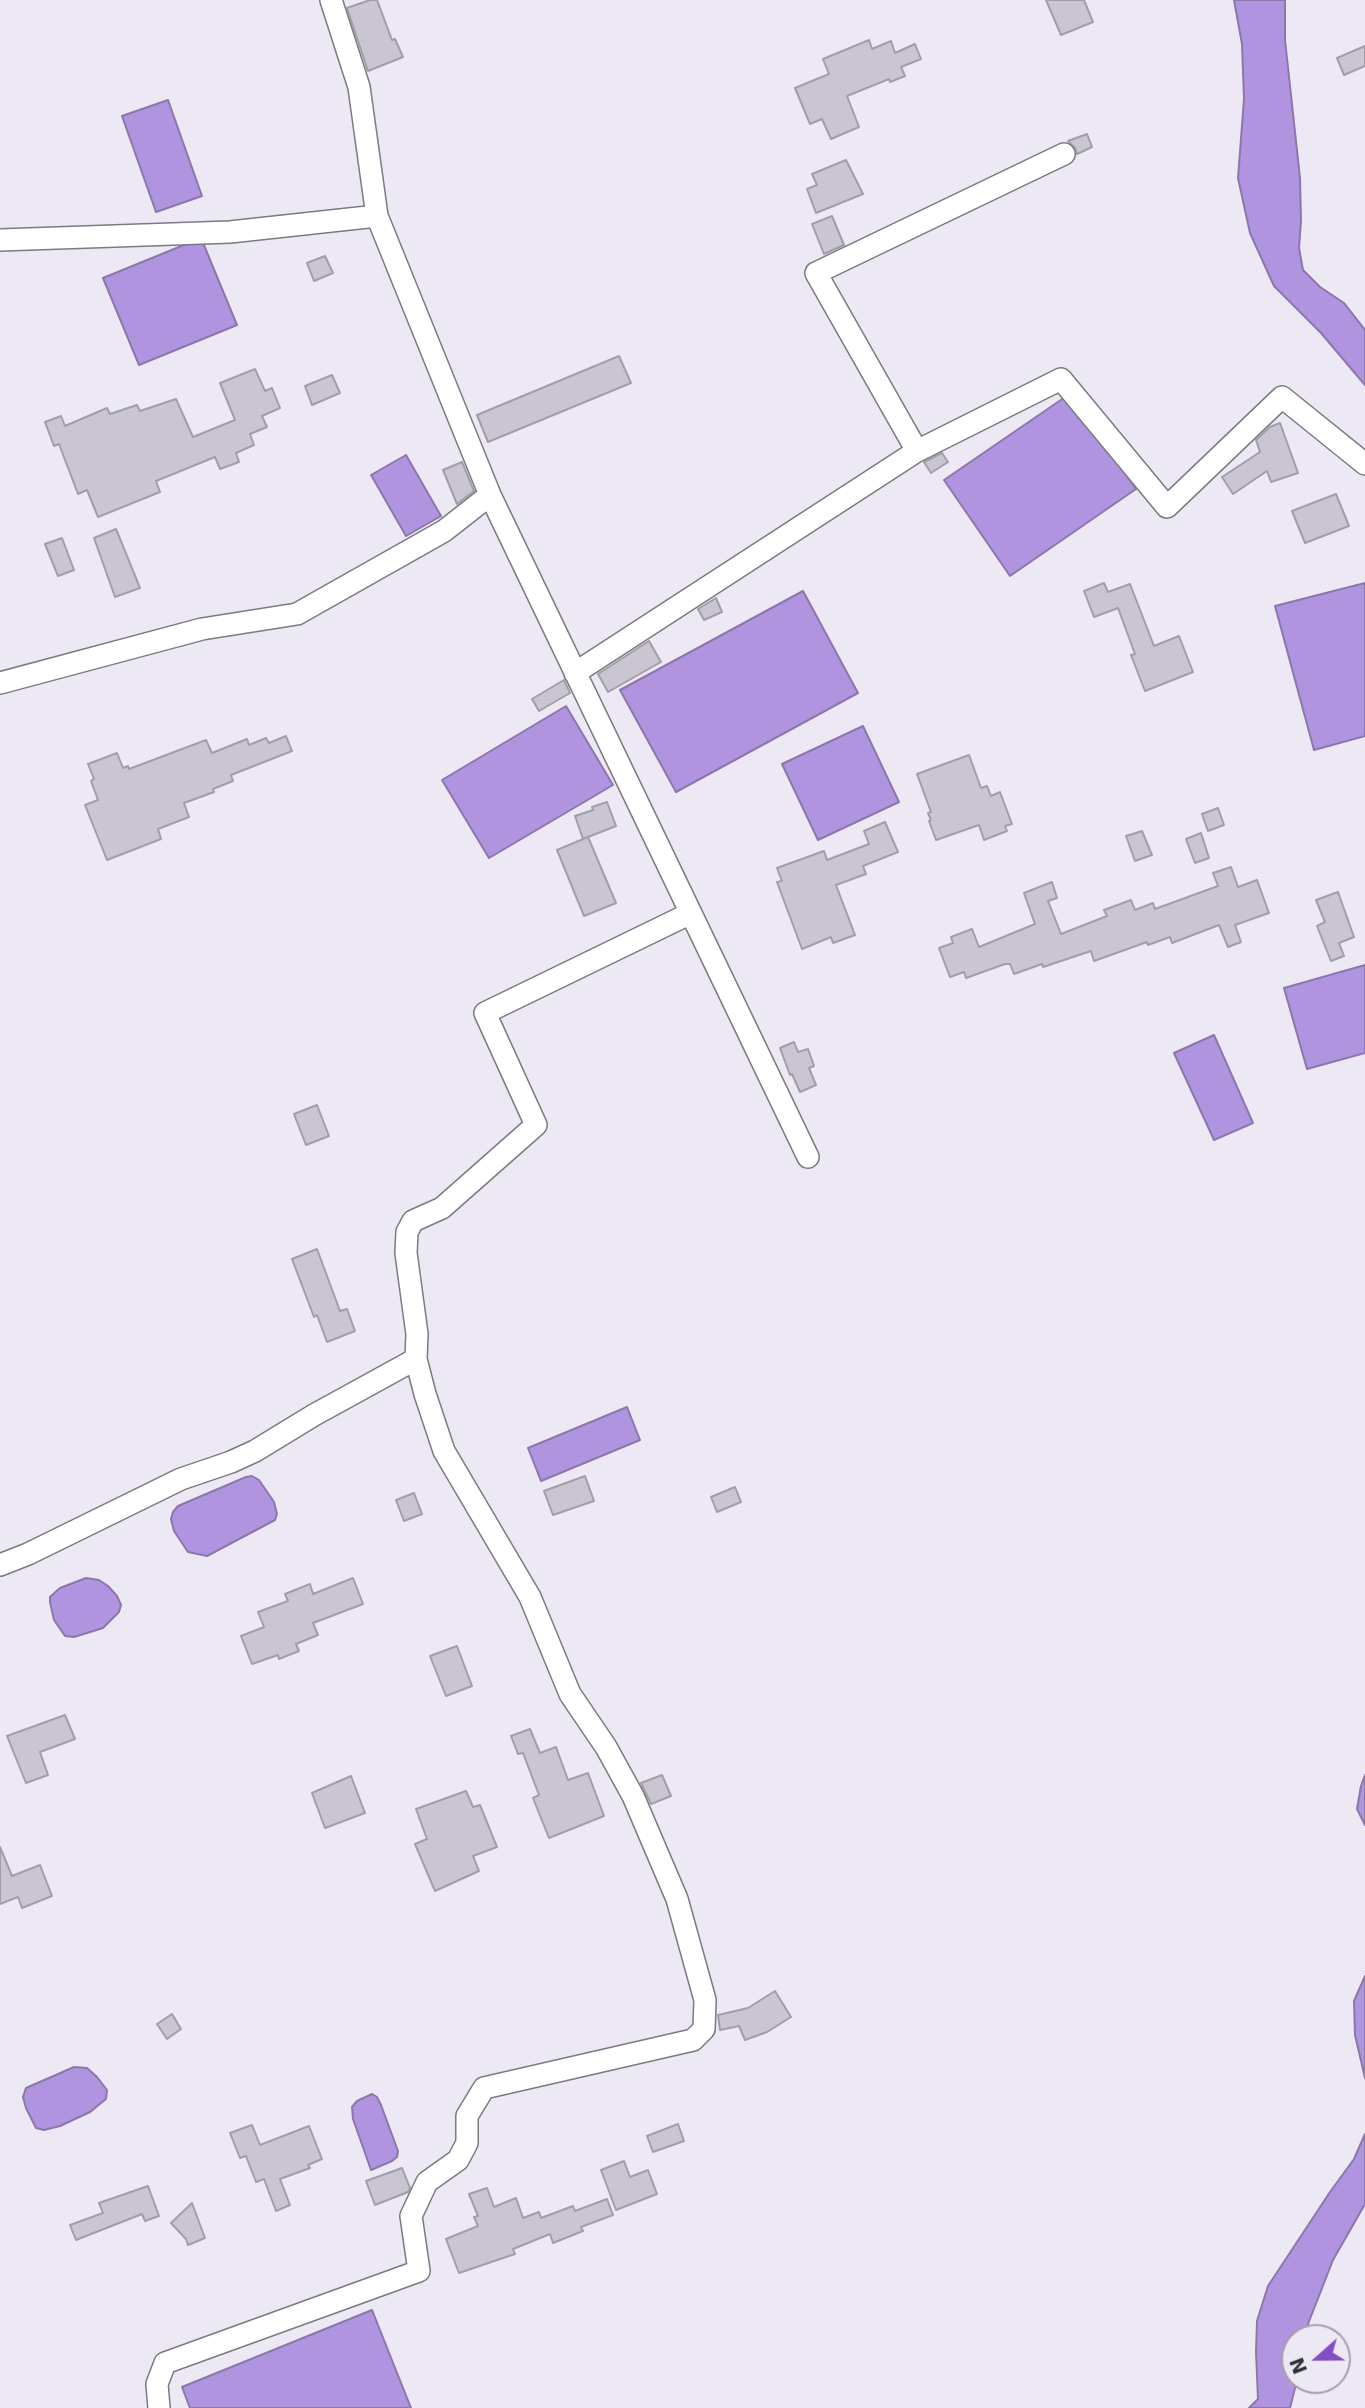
<!DOCTYPE html>
<style>
body{margin:0}
#map{position:relative;width:1365px;height:2408px;overflow:hidden;background:#ede9f4;font-family:"DejaVu Sans",sans-serif}
canvas{display:block}
.north{position:absolute;left:1281px;top:2324px;width:70px;height:70px;box-sizing:border-box;background:#ede9f4;border:2px solid #a3a0a8;border-radius:50%;rotate:249deg;font-size:19px;font-weight:700;line-height:28px;text-align:center;color:#333236}
.north::after{content:'';display:block;margin:auto;width:24px;height:32px;background:#834dc5;clip-path:polygon(50% 0,100% 100%,50% 72%,0 100%)}
</style>
<div id="map">
<canvas width="1365" height="2408"></canvas>
<div class="north">N</div>
</div>
<script>
const context = document.querySelector('canvas').getContext('2d');
context.lineJoin = 'round';
function fillPath(path, color) { context.fillStyle = color; context.fill(path, 'evenodd'); }
const shape = rows => new Path2D(rows.map(r => 'M' + r).join(''));
function trace(path, color, width, dash) { context.strokeStyle = color; context.lineWidth = width; context.lineCap = dash ? 'butt' : 'round'; context.setLineDash(dash || []); context.stroke(path); }
const water = shape([
 [1234,0,1285,0,1285,40,1300,178,1301,221,1299,248,1303,270,1320,287,1344,303,1365,330,1365,385,1321,333,1274,286,1250,233,1238,178,1244,99,1242,44,1234,0],
 [168,100,202,196,156,212,122,116,168,100],
 [201,238,237,325,139,365,103,278,201,238],
 [1071,393,1136,489,1010,576,944,480,1071,393],
 [406,455,441,516,406,536,371,475,406,455],
 [1365,583,1365,736,1314,750,1275,606,1365,583],
 [803,591,858,693,676,792,620,690,803,591],
 [566,706,613,785,489,858,442,780,566,706],
 [863,726,899,802,818,840,782,764,863,726],
 [1365,965,1365,1053,1307,1069,1284,988,1365,965],
 [1214,1035,1253,1123,1214,1140,1174,1053,1214,1035],
 [627,1407,640,1440,541,1481,528,1448,627,1407],
 [252,1476,259,1480,274,1502,277,1514,275,1520,207,1556,188,1552,174,1531,171,1519,173,1512,178,1506,246,1477,252,1476],
 [86,1578,99,1580,108,1586,117,1596,121,1605,119,1612,103,1628,74,1637,65,1636,54,1620,50,1602,50,1597,60,1588,86,1578],
 [1365,1775,1365,1825,1357,1809,1361,1786,1365,1775],
 [1365,1976,1365,2078,1355,2035,1354,2001,1365,1976],
 [74,2067,87,2068,97,2077,107,2090,106,2099,90,2112,60,2126,44,2130,36,2128,26,2108,23,2097,26,2088,74,2067],
 [372,2094,377,2097,381,2105,398,2151,397,2157,392,2161,371,2170,353,2119,352,2107,357,2101,372,2094],
 [1365,2134,1365,2204,1333,2260,1308,2324,1306,2338,1295,2338,1295,2380,1297,2380,1290,2408,1249,2408,1258,2399,1256,2352,1257,2321,1268,2286,1330,2192,1354,2159,1365,2134],
 [372,2310,411,2408,190,2408,182,2387,372,2310]
]);
fillPath(water, '#b194df');
trace(water, '#8b77ac', 2);
const building = shape([
 [370,0,377,0,392,40,395,39,403,57,368,71,347,8,370,0],
 [1046,0,1084,0,1093,22,1061,35,1046,0],
 [869,40,872,49,891,41,895,53,915,44,921,59,901,67,905,76,890,82,889,79,847,96,859,127,831,139,822,119,810,124,795,88,829,74,823,59,869,40],
 [1365,46,1365,66,1344,75,1337,58,1365,46],
 [1087,134,1092,147,1077,154,1075,148,1068,141,1087,134],
 [846,160,863,194,816,213,807,189,817,185,812,174,846,160],
 [832,216,844,245,824,254,812,224,832,216],
 [325,256,333,273,314,281,307,263,325,256],
 [619,356,631,383,488,442,477,415,619,356],
 [255,369,265,391,272,388,280,408,262,416,267,427,250,434,254,445,236,453,239,462,220,469,215,457,156,481,160,492,98,517,87,490,78,494,59,444,54,446,45,422,61,416,65,426,107,408,110,414,137,405,140,411,176,399,193,437,235,420,220,383,255,369],
 [332,375,340,393,312,405,305,386,332,375],
 [1280,423,1298,473,1271,482,1267,471,1233,494,1222,477,1260,452,1256,440,1270,427,1280,423],
 [942,453,948,462,931,473,924,462,942,453],
 [462,462,474,491,457,504,443,470,462,462],
 [1336,494,1349,526,1305,543,1292,511,1336,494],
 [116,529,140,588,115,597,94,538,116,529],
 [62,538,74,570,58,576,45,544,62,538],
 [1104,583,1108,592,1130,584,1154,646,1179,636,1193,672,1145,691,1131,655,1135,654,1118,608,1094,617,1084,591,1104,583],
 [716,598,722,612,704,620,698,609,716,598],
 [649,641,661,662,608,692,598,674,649,641],
 [564,680,570,693,539,711,532,699,564,680],
 [286,736,292,751,231,775,233,781,213,789,214,792,184,803,189,817,158,829,161,839,107,860,85,805,98,800,91,781,94,779,88,764,117,753,123,768,128,766,129,769,206,740,212,753,247,739,249,745,266,738,269,743,286,736],
 [969,755,981,788,987,786,991,796,1000,792,1012,824,1005,826,1007,831,984,840,979,825,936,840,929,821,931,820,928,813,931,812,917,774,969,755],
 [607,802,616,826,583,839,575,816,593,810,592,807,607,802],
 [1218,808,1224,825,1208,831,1202,814,1218,808],
 [885,822,898,852,863,866,866,874,836,885,855,935,833,943,831,937,802,949,777,882,782,881,777,868,824,851,827,860,869,844,864,831,885,822],
 [1142,831,1152,855,1135,861,1126,836,1142,831],
 [1201,833,1209,858,1195,863,1186,839,1201,833],
 [588,837,616,903,584,916,557,850,588,837],
 [1231,867,1238,887,1257,880,1269,913,1235,925,1241,942,1228,947,1219,925,1172,943,1170,937,1148,945,1147,942,1094,961,1091,951,1043,967,1042,964,1014,974,1010,964,1005,964,966,978,964,972,950,977,939,948,953,943,951,937,972,929,979,947,1035,924,1024,893,1052,882,1057,898,1048,901,1061,934,1107,916,1104,910,1131,900,1135,910,1153,903,1155,909,1218,886,1213,873,1231,867],
 [1338,892,1354,937,1339,943,1344,956,1331,961,1317,926,1325,922,1316,900,1338,892],
 [794,1042,798,1052,808,1049,814,1066,809,1068,816,1085,800,1092,792,1074,790,1075,780,1048,794,1042],
 [317,1105,329,1136,306,1145,294,1114,317,1105],
 [317,1249,340,1311,347,1309,355,1331,327,1342,317,1315,314,1317,292,1259,317,1249],
 [585,1476,594,1501,553,1515,544,1491,585,1476],
 [735,1487,741,1502,717,1512,711,1497,735,1487],
 [414,1493,422,1514,404,1521,396,1500,414,1493],
 [353,1578,363,1604,313,1623,318,1635,296,1644,299,1651,279,1659,278,1655,252,1664,241,1636,264,1627,258,1612,288,1601,285,1594,310,1584,313,1594,353,1578],
 [457,1646,472,1686,446,1696,430,1656,457,1646],
 [65,1715,75,1739,40,1752,48,1775,26,1783,7,1736,65,1715],
 [530,1729,540,1753,556,1747,568,1780,588,1773,604,1816,549,1838,533,1798,539,1795,523,1753,518,1754,511,1736,530,1729],
 [662,1775,671,1796,651,1804,641,1783,662,1775],
 [351,1776,365,1813,325,1828,312,1793,351,1776],
 [466,1791,473,1807,480,1805,497,1847,473,1856,479,1871,435,1891,415,1844,427,1839,416,1809,466,1791],
 [0,1847,12,1876,40,1865,52,1896,22,1908,18,1897,0,1904,0,1847],
 [775,1991,791,2017,767,2032,745,2040,739,2026,720,2030,718,2015,748,2008,775,1991],
 [172,2014,181,2029,167,2039,157,2024,172,2014],
 [678,2124,684,2141,653,2152,647,2136,678,2124],
 [252,2125,260,2145,309,2126,322,2159,308,2165,310,2168,280,2179,290,2205,276,2211,264,2179,256,2182,246,2156,240,2158,230,2133,252,2125],
 [624,2161,630,2177,648,2170,657,2194,616,2210,601,2170,624,2161],
 [402,2168,410,2188,408,2192,375,2205,366,2181,402,2168],
 [148,2186,159,2216,145,2221,142,2214,76,2240,70,2225,103,2213,99,2203,148,2186],
 [487,2188,494,2207,516,2198,523,2218,539,2212,541,2218,573,2206,575,2211,607,2199,613,2215,581,2227,583,2231,553,2243,550,2234,513,2249,515,2254,459,2273,446,2239,478,2226,474,2217,478,2216,469,2194,487,2188],
 [192,2203,205,2238,188,2245,186,2239,171,2223,192,2203]
]);
fillPath(building, '#cac6d1');
trace(building, '#a19ea8', 2);
const street = shape([
 [331,0,359,87,377,216,490,495,808,1157],
 [0,240,230,232,377,216],
 [917,451,816,273,1064,154],
 [575,673,917,451,1061,379,1167,507,1282,397,1365,464],
 [0,683,202,629,297,614,444,531,490,495],
 [0,1565,28,1554,181,1479,231,1462,255,1451,314,1415,416,1359,417,1334,406,1253,407,1232,413,1221,442,1208,536,1125,485,1013,691,913],
 [159,2408,157,2384,165,2363,419,2271,411,2216,427,2182,458,2160,467,2143,467,2116,484,2088,693,2040,704,2029,705,2000,677,1899,633,1796,606,1747,570,1694,530,1597,444,1451,425,1394,416,1359]
]);
trace(street, '#7c7983', 24);
trace(street, '#fff', 21);
</script>
